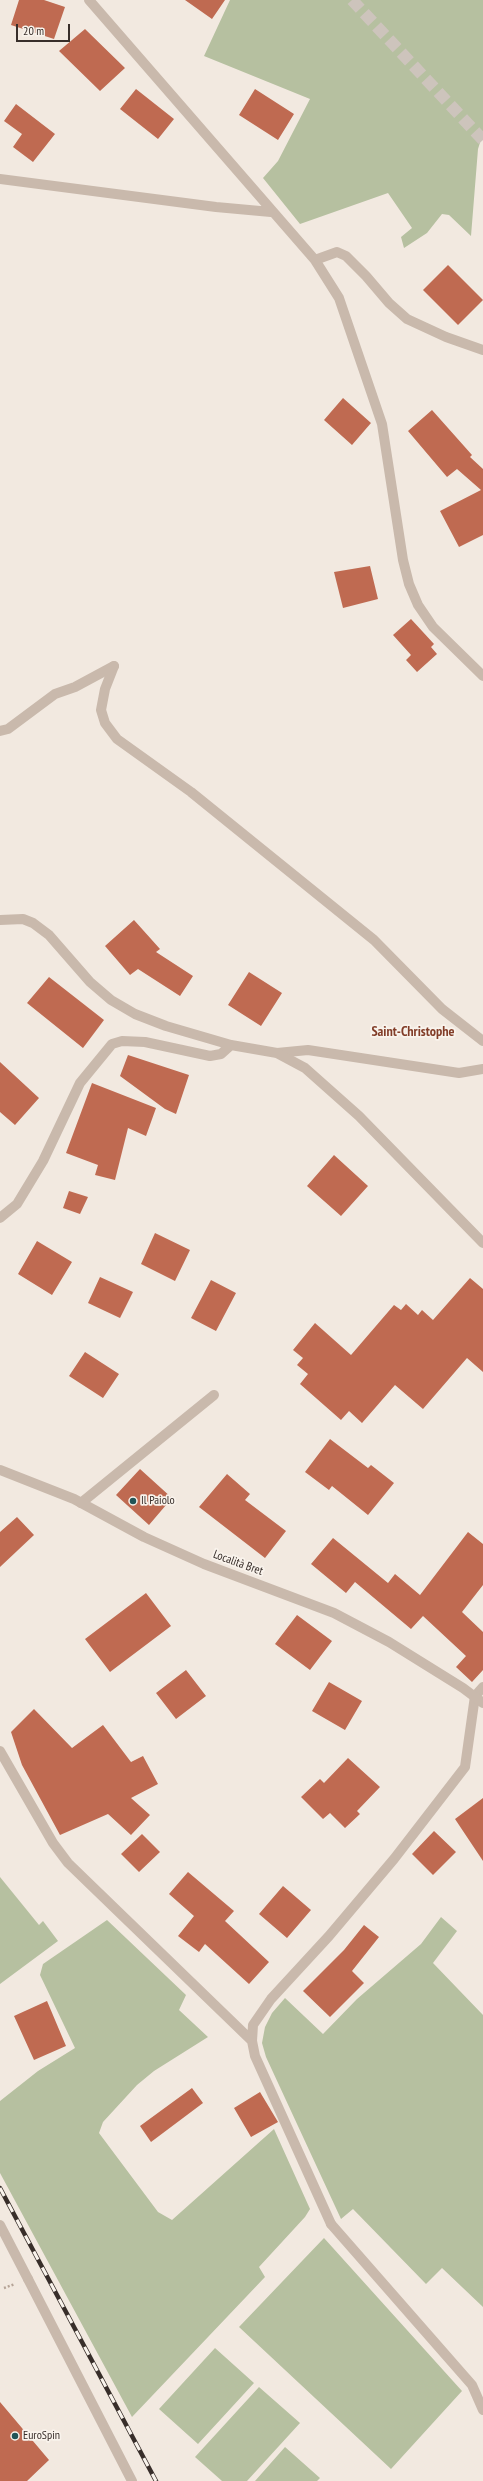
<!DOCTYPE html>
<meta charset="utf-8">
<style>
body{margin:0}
#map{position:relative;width:483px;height:2481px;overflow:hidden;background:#f2e9e0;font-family:"PT Sans Narrow",sans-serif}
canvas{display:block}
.scale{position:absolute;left:16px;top:24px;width:54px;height:18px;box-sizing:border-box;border:2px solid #382e2a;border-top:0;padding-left:5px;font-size:12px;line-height:14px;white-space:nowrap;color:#382e2a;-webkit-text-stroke:3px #f9f3ec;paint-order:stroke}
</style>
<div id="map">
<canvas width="483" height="2481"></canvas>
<div class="scale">20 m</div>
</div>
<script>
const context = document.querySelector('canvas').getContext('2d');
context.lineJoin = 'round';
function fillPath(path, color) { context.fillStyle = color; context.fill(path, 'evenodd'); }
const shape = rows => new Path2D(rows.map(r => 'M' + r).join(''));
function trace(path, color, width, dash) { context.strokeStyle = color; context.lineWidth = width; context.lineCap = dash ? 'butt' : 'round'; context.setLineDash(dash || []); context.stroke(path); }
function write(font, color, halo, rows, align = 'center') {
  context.font = font + ' "PT Sans Narrow",sans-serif'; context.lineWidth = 3.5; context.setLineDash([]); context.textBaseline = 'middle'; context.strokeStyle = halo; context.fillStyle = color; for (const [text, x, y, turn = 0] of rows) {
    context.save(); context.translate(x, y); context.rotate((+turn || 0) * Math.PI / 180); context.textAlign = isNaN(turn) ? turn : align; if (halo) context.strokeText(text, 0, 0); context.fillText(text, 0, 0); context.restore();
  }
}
fillPath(shape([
 [230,0,483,0,483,133,478,149,471,236,449,215,442,214,427,233,404,248,401,237,412,228,388,193,300,224,263,178,278,161,310,99,204,56],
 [0,1877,39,1925,43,1921,58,1941,0,1984],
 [441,1917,457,1931,433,1963,483,2015,483,2307,442,2268,426,2284,353,2209,341,2219,266,2057,262,2043,265,2027,272,2013,285,1998,323,2034,357,1999,421,1944],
 [107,1920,186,1995,179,2010,208,2037,154,2071,137,2085,103,2122,99,2133,158,2212,172,2220,274,2129,310,2209,305,2217,259,2267,265,2277,132,2417,0,2173,0,2101,38,2071,75,2048,40,1975,43,1964],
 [324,2238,462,2391,391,2469,239,2327],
 [215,2348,254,2383,198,2444,159,2409],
 [259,2387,300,2423,247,2481,222,2481,195,2457],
 [285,2447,320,2478,317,2481,255,2481]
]), '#b6c0a0');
fillPath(shape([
 [19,0,44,0,65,7,54,39,11,25],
 [185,0,225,0,212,19],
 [85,29,125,68,100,91,59,51],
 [136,89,174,119,158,139,120,109],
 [255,89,294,114,278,140,239,115],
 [16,104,55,134,33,162,13,147,22,134,4,121],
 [448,265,483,300,458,325,423,290],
 [343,398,371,423,352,445,324,420],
 [432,410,472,455,470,457,483,469,483,535,459,547,440,511,481,490,457,469,447,477,408,431],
 [370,566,378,599,343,608,334,572],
 [411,619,434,644,431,647,437,654,417,672,406,660,411,655,393,635],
 [134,920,160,949,156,952,193,976,180,996,138,969,130,975,105,946],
 [249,972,282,993,261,1026,228,1005],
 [49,977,104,1020,83,1048,27,1003],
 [128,1055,189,1075,176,1114,165,1109,120,1076],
 [0,1062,39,1098,15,1125,0,1112],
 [92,1083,156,1108,146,1136,128,1128,115,1180,95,1175,98,1165,66,1153],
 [334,1155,368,1186,341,1216,307,1186],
 [69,1191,88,1197,80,1214,63,1208],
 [155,1233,190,1250,175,1281,141,1264],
 [37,1241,72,1262,52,1295,18,1274],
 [100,1277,133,1292,120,1318,88,1303],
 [470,1278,483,1289,483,1372,467,1358,423,1409,395,1385,362,1423,349,1411,341,1420,300,1384,308,1374,297,1365,303,1358,293,1350,315,1323,351,1355,394,1305,401,1310,406,1304,418,1315,422,1310,433,1320],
 [211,1280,236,1293,216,1331,191,1318],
 [85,1352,119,1374,103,1398,69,1376],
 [330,1439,368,1468,371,1465,394,1483,368,1515,332,1486,329,1490,305,1472],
 [140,1469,172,1498,149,1525,116,1495],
 [227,1474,250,1494,245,1500,286,1531,265,1558,199,1507],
 [17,1517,34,1535,0,1567,0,1532],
 [468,1532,483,1544,483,1585,462,1612,483,1632,483,1670,472,1682,456,1667,466,1656,423,1616,411,1629,355,1582,346,1593,311,1564,333,1538,388,1583,395,1574,420,1595],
 [146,1593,171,1626,110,1672,85,1639],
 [297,1615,332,1641,310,1670,275,1644],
 [186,1670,206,1696,176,1719,156,1693],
 [329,1682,362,1701,345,1730,312,1711],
 [34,1709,72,1748,103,1725,131,1762,143,1756,158,1784,131,1798,150,1815,131,1835,108,1814,60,1835,22,1765,11,1732],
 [348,1758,380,1787,357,1811,360,1814,345,1828,330,1813,323,1819,301,1797,320,1779,324,1783],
 [483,1798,483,1861,455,1819],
 [434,1831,456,1852,433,1875,412,1854],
 [142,1834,160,1852,139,1872,121,1854],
 [188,1872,234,1911,225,1921,269,1962,249,1984,205,1944,199,1952,178,1936,194,1916,169,1894],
 [283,1886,311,1910,287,1938,259,1914],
 [364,1925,379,1937,352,1971,364,1983,330,2017,303,1991,344,1950],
 [47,2001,66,2046,34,2060,14,2016],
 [192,2088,203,2103,151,2142,140,2126],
 [260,2092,278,2122,251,2137,234,2108],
 [0,2402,49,2460,27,2481,0,2481]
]), '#bf6a51');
trace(shape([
 [352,0,483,140]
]), '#cdc4bc', 12, [12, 6]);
trace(shape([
 [4,2288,15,2284]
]), '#b5a396', 2.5, [2, 2]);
trace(shape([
 [114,666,105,689,101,710,105,723,117,739,191,792,374,940,442,1009,483,1041],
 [331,2224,472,2385,483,2410],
 [28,2279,132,2481]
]), '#c9b9ac', 10);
trace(shape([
 [0,731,8,729,55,694,75,687,114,666],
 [277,1053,308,1050,459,1073,483,1069]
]), '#c9b9ac', 10);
trace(shape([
 [89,0,315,260,339,298,382,424,403,560,409,584,418,605,433,627,483,676],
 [0,179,216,207,271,212],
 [315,260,337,252,346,256,366,276,389,303,407,319,446,337,483,350],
 [0,920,23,919,33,923,49,935,90,982,111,1000,135,1014,166,1026,231,1045,277,1053,305,1068,359,1116,483,1243],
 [0,1218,17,1204,43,1161,80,1083,112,1044,122,1041,145,1042,210,1056,221,1054,231,1045],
 [81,1503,214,1395],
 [0,1751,53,1843,68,1863,252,2041],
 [331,2224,255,2056,252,2041,253,2025,271,1999,329,1936,394,1859,465,1767,475,1696,483,1687],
 [0,2225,28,2279]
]), '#c9b9ac', 10);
trace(shape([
 [0,1470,74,1499,144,1537,204,1564,334,1613,389,1642,463,1688,483,1703]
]), '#c9b9ac', 10);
const rail = shape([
 [0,2188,156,2481]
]);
trace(rail, '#382e2a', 4.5);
trace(rail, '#f9f3ec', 3, [9]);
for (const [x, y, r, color] of [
 [133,1501,4,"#225457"],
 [15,2436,4,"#225457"]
]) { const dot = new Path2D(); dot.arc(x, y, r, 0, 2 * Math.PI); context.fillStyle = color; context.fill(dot); trace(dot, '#f9f3ec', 1.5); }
write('12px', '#382e2a', '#f9f3ec', [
 ["Il Paiolo",141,1501],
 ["EuroSpin",23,2436]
], 'left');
write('12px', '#382e2a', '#f9f3ec', [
 ["Località Bret",238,1563,20]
]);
write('bold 14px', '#823d28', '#f9f3ec', [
 ["Saint-Christophe",413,1032]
]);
</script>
